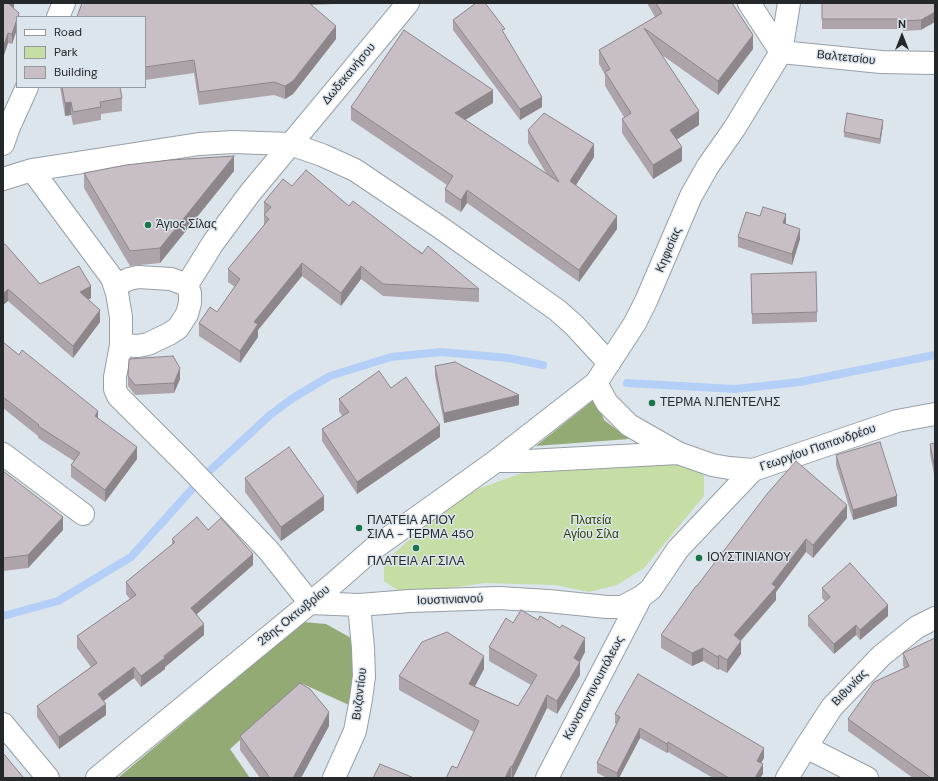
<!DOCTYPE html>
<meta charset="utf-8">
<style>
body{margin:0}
#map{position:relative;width:938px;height:781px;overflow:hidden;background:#dde5ec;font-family:"DM Sans",sans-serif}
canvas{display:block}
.frame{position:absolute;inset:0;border:4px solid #25282b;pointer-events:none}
.legend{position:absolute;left:16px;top:16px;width:130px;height:72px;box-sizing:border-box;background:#dde5ec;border:1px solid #93999f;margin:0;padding:5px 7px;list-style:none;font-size:12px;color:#25282b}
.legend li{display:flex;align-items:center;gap:8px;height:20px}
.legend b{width:20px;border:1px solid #93999f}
.north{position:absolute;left:882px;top:16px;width:40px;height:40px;-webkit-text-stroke:3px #dde5ec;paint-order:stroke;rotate:0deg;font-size:11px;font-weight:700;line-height:16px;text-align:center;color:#25282b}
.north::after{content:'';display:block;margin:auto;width:14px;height:18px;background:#25282b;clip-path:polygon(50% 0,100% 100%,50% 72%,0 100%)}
</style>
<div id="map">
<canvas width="938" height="781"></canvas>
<div class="frame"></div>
<ul class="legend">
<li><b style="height:5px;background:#fff"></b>Road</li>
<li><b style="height:11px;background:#c6dda6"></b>Park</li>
<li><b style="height:11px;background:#c8bfc6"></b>Building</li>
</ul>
<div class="north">N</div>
</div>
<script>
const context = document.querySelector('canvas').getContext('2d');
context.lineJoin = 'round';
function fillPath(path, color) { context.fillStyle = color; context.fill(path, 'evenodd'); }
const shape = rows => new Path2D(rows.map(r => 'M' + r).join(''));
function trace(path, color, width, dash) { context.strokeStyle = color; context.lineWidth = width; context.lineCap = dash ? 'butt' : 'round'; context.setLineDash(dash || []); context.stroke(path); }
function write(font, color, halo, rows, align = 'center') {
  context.font = font + ' "DM Sans",sans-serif'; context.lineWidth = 3; context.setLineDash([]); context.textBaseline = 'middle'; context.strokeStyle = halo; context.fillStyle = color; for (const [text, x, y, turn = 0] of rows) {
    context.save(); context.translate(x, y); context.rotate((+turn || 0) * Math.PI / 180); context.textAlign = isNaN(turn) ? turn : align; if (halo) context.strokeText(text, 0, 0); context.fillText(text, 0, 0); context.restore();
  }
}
fillPath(shape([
 [637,462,687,464,704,475,704,496,644,568,617,585,589,592,555,585,484,583,404,595,384,581,384,562,447,507,475,490,525,472]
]), '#c6dda6');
fillPath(shape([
 [596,398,604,420,629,439,536,446],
 [303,622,326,624,353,639,357,667,349,705,303,684,230,749,250,778,118,778]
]), '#94aa74');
trace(shape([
 [627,383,735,389,800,382,935,355],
 [3,616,58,601,131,557,202,478,270,415,293,398,330,376,391,357,441,352,508,358,543,365]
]), '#b4cff7', 8);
const minor = shape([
 [408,3,250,193,213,243,187,285,190,293,190,303,187,314,178,328,169,334,148,344,138,346,121,345,115,377,115,389,118,396,186,464,269,551,310,603,359,605,410,601,499,598,548,601,607,607,622,607,641,597,651,589,678,549,753,470],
 [749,3,781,52,881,62,935,63],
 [58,17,64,3],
 [3,144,9,127,27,87],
 [32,170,112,278,117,293,121,317,121,345],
 [3,179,32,170,199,144,233,142,290,144,322,155,355,170,441,228,557,310,574,325,609,363,635,323,646,301,691,196,708,166,734,129,781,52,789,3],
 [115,286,129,279,138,277,171,279,187,285],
 [596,383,607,403,629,425,678,453],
 [3,454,83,514],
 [496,461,527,461,678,453,712,465,729,468,753,470,897,421,935,414],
 [3,724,48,778],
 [806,747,867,778],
 [334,778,355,731,361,699,364,676,363,648,359,605],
 [547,778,641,597],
 [787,778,806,747,832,707,881,656,917,627,935,618]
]);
const major = shape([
 [97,778,333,584,373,549,496,461,596,383,609,363]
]);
trace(minor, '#979fa6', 24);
trace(major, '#979fa6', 24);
trace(minor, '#fff', 22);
trace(major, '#fff', 22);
fillPath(shape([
 [14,3,13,8,19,17,17,17,17,29,12,44,8,43,3,58],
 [82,3,361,3,312,5,336,39,293,94,285,99,274,95,199,105,194,73,145,80,145,17],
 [647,3,732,3,753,49,718,95,662,55,699,125,677,139,682,161,653,179,622,133,622,119,624,117,605,86,605,75,599,64,599,50,655,17],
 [822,3,935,3,921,30,903,31,903,29,822,29],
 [453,20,505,34,542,107,520,120,453,30],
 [60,87,120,87,122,98,122,111,101,114,101,120,73,125,71,115,65,116],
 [493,103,465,120,546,173,528,143,528,130,594,157,576,185,617,229,579,282,467,203,461,212,445,202,445,189,447,185,351,120,351,107],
 [883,125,880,144,844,137,844,132],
 [234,171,160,263,130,266,84,188,84,173],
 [292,186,349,206,479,289,479,302,383,296,361,279,341,306,302,276,258,330,258,337,240,363,199,336,199,323,217,312,235,287,228,282,228,269,264,225,264,202],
 [786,224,800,239,792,265,738,247,738,237],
 [3,244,40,284,91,298,88,299,100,322,73,358,8,301,3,305],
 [751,274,817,312,817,322,752,324],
 [3,342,98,419,137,459,105,502,71,477,71,465,74,461,38,438,38,436,3,408],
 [435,366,519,405,444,423,435,376],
 [128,376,180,379,174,393,135,395,128,386],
 [391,388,440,437,357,494,322,441,322,429,342,416,339,411,339,399],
 [935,443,935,479,930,454,930,444],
 [836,455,897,506,853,520,836,465],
 [3,471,63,530,28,568,3,571],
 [245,478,324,510,281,541,245,492],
 [847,518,813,558,806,552,776,592,776,600,741,641,741,654,727,673,719,669,718,670,703,661,692,666,661,648,661,635,697,586],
 [208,530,253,565,197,614,204,635,165,667,165,669,141,687,134,678,104,701,106,715,59,749,37,717,37,706,91,667,77,648,77,636,130,599,126,594,126,582,172,545,172,539],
 [935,553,935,567,934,564,934,554],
 [822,588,888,616,860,640,856,635,834,654,808,626,808,616,825,601,822,598],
 [513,623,585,652,580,662,580,675,557,714,547,708,513,778,446,778,457,768,474,732,399,690,399,676,484,669,475,686,518,706,531,685,489,661,489,647],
 [935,638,935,778,913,778,848,731,848,719,904,668,903,665,903,653],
 [615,714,764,758,761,763,763,774,760,778,713,778,668,752,667,753,640,738,619,778,607,778,597,773,597,763,616,724,615,723],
 [329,726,301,778,260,778,240,750,240,736]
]), '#aca4aa');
fillPath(shape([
 [10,3,14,3,14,8,9,14,9,4],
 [935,12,935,22,921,30,921,20],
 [17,19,17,29,12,44,12,34],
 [336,26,336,39,293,94,285,99,285,86],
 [8,33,8,43,3,58,3,48],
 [753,35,753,49,718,95,718,81],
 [493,90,493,103,455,126,455,113],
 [542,97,542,107,520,120,520,109],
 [71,102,71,115,65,116,65,103],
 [699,111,699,125,670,144,670,130],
 [883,120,883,125,880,144,880,139],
 [594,144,594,157,570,194,570,181],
 [682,147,682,161,653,179,653,165],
 [234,156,234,171,160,263,160,248],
 [467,190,467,203,461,212,461,200],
 [786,214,786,224,783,223],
 [617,216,617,229,579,282,579,270],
 [800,229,800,239,792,265,792,254],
 [302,263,302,276,258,330,258,337,240,363,240,351,254,322],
 [361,266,361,279,341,306,341,293],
 [91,286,91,298,80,304,80,292],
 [8,289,8,301,3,305,3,294],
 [100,310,100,322,73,358,73,346],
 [180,368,180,379,174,393,174,383],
 [519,395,519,405,444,423,444,413],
 [98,411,98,423,95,416],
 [440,425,440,437,357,494,357,482],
 [137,447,137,459,105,502,105,490],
 [324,496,324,510,281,541,281,527],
 [897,496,897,506,853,520,853,510],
 [847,505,847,518,813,558,813,545],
 [63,517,63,530,28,568,28,555],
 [806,539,806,552,776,592,776,600,734,648,734,635],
 [253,554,253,565,191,619,191,608],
 [888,605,888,616,860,640,860,630],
 [204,624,204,635,165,667,165,669,141,687,141,676],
 [856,625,856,635,834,654,834,644],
 [585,638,585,652,574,672,574,658],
 [741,641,741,654,727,673,727,660],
 [703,648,703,661,692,666,692,653],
 [719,655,719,669,718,670,718,657],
 [484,656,484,669,469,697,469,684],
 [580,662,580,675,557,714,557,701],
 [134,667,134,678,98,705,98,694],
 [547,695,547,708,513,778,512,778,512,767],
 [106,704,106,715,59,749,59,737],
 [329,712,329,726,301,778,293,778],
 [640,728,640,738,619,778,617,778,617,773],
 [668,742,668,752,667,753,667,744],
 [764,748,764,758,757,770,757,761],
 [763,764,763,774,760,778,755,778],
 [511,766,511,778,505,778]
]), '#8c868b');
const building = shape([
 [3,3,10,3,9,4,19,13,18,17,17,17,17,19,12,34,8,33,3,48,3,3],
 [82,3,309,3,336,26,293,81,285,86,274,82,199,92,194,60,145,67,145,17,77,17,82,3],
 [476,3,485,3,505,29,502,30,542,97,520,109,453,20,476,3],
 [656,3,732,3,753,35,718,81,644,28,699,111,670,130,682,147,653,165,622,119,631,113,605,72,610,69,599,50,662,13,656,3],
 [822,3,935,3,935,12,921,20,903,21,903,19,822,19,822,3],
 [404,30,493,90,455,113,559,182,528,130,544,113,594,144,570,181,617,216,579,270,467,190,461,200,445,189,453,176,351,107,404,30],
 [62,87,120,87,122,98,100,102,101,107,73,112,71,102,65,103,62,87],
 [847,113,883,120,880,139,844,132,847,113],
 [234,156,160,248,130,251,84,173,126,165,170,160,234,156],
 [306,170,349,206,353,201,422,254,428,246,479,289,383,284,361,266,341,293,302,263,254,322,258,324,240,351,199,323,210,307,217,312,240,279,228,269,269,219,264,215,271,207,264,202,283,179,292,186,306,170],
 [763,207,786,214,783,223,800,229,792,254,738,237,746,212,760,216,763,207],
 [3,244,3,245,5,244,40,284,79,266,91,286,80,292,100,310,73,346,8,289,3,294,3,244],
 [816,272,817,312,752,314,751,274,816,272],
 [3,342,19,355,22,350,98,411,95,416,137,447,105,490,71,465,80,453,38,426,39,425,3,397,3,342],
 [173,356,180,368,174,383,135,385,128,376,129,359,173,356],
 [455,362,519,395,444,413,435,366,455,362],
 [379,371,391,388,406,377,440,425,357,482,322,429,349,412,339,399,379,371],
 [880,442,897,496,853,510,836,455,880,442],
 [935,443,935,469,930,444,935,443],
 [289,447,324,496,281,527,245,478,289,447],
 [796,461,847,505,813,545,806,539,772,584,776,587,734,635,741,641,727,660,719,655,718,657,703,648,692,653,661,635,696,586,697,586,767,494,796,461],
 [3,471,63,517,28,555,3,558,3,471],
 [197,517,208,530,221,518,253,554,191,608,204,624,164,656,165,658,141,676,134,667,98,694,106,704,59,737,37,706,97,663,77,636,136,595,126,582,175,542,172,539,197,517],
 [850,563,888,605,860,630,856,625,834,644,808,616,830,597,822,588,850,563],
 [521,610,538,620,540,616,560,628,562,625,585,638,574,658,580,662,557,701,547,695,512,767,511,766,505,778,446,778,452,766,457,768,479,721,399,676,422,642,447,632,484,656,469,684,518,706,537,675,489,647,506,618,513,623,521,610],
 [935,638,935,778,931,778,848,719,874,682,909,666,903,653,935,638],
 [638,674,764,748,757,761,763,764,755,778,729,778,668,742,667,744,640,728,617,773,597,763,620,717,615,714,638,674],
 [300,683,310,689,329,712,293,778,270,778,240,736,300,683],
 [3,753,23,777,21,778,3,778,3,753],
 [380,764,414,778,373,778,380,764]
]);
fillPath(building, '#c8bfc6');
trace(building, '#8c868b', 1);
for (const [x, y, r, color] of [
 [148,225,4,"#187449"],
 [652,403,4,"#187449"],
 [359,528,4,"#187449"],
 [416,548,4,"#187449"],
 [699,558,4,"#187449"]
]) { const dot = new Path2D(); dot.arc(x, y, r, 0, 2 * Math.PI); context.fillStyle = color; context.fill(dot); trace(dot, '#dde5ec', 1.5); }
write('12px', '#25282b', '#dde5ec', [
 ["Βαλτετσίου",846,58,6],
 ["Δωδεκανήσου",349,74,-50],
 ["Κηφισίας",669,250,-67],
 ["Γεωργίου Παπανδρέου",818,448,-19],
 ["Ιουστινιανού",450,600,-2],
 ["28ης Οκτωβρίου",294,616,-39],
 ["Κωνσταντινουπόλεως",594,688,-62],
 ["Βιθυνίας",850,688,-46],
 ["Βυζαντίου",360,694,-83]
]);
write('12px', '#25282b', '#dde5ec', [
 ["Άγιος Σίλας",156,225],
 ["ΤΕΡΜΑ Ν.ΠΕΝΤΕΛΗΣ",660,403],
 ["ΠΛΑΤΕΙΑ ΑΓΙΟΥ",367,521],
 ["ΣΙΛΑ - ΤΕΡΜΑ 450",367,535],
 ["ΙΟΥΣΤΙΝΙΑΝΟΥ",707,558],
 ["ΠΛΑΤΕΙΑ ΑΓ.ΣΙΛΑ",416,562,"center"]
], 'left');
write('12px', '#2f4203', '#dde5ec', [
 ["Πλατεία",591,521],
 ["Αγίου Σίλα",591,535]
]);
</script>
